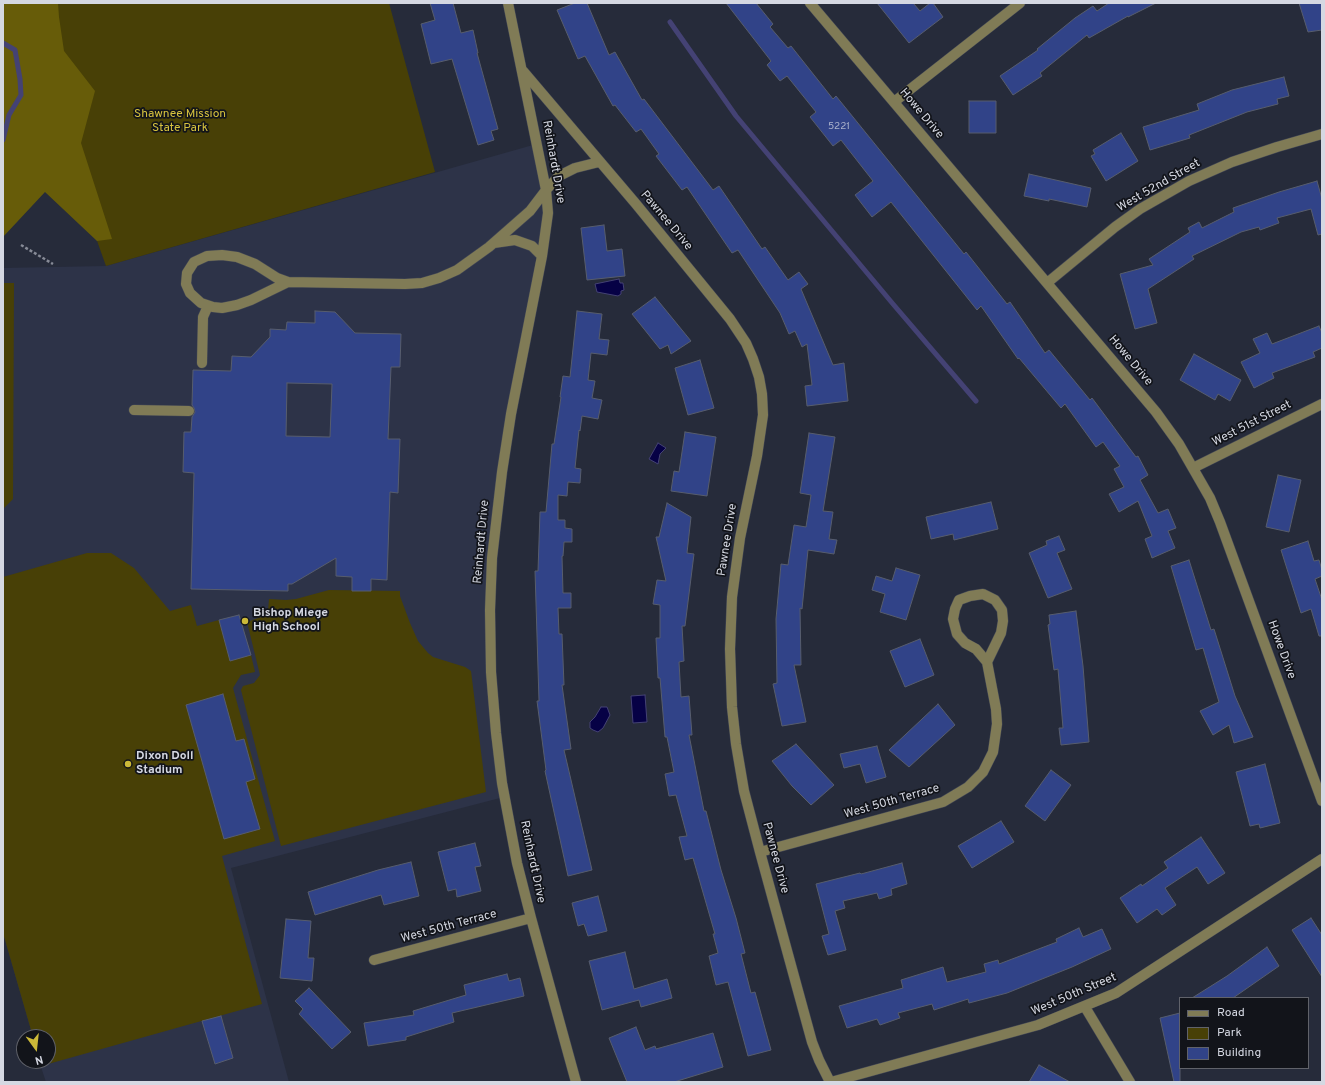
<!DOCTYPE html>
<style>
body{margin:0}
#map{position:relative;width:1325px;height:1085px;overflow:hidden;background:#262b3a;font-family:Overpass,sans-serif}
canvas{display:block}
.frame{position:absolute;inset:0;border:4px solid #d5d8e2;pointer-events:none}
.legend{position:absolute;left:1179px;top:997px;width:130px;height:72px;box-sizing:border-box;background:#12141a;border:1px solid #60626a;margin:0;padding:5px 7px;list-style:none;font-size:12px;color:#d5d8e2}
.legend li{display:flex;align-items:center;gap:8px;height:20px}
.legend b{width:20px;border:1px solid #60626a}
.north{position:absolute;left:16px;top:1029px;width:40px;height:40px;box-sizing:border-box;background:#12141a;border:1px solid #60626a;border-radius:50%;rotate:165deg;font-size:11px;font-weight:700;line-height:16px;text-align:center;color:#d5d8e2}
.north::after{content:'';display:block;margin:auto;width:14px;height:18px;background:#ccb938;clip-path:polygon(50% 0,100% 100%,50% 72%,0 100%)}
</style>
<div id="map">
<canvas width="1325" height="1085"></canvas>
<div class="frame"></div>
<ul class="legend">
<li><b style="height:5px;background:#807b56"></b>Road</li>
<li><b style="height:11px;background:#484006"></b>Park</li>
<li><b style="height:11px;background:#314388"></b>Building</li>
</ul>
<div class="north">N</div>
</div>
<script>
const context = document.querySelector('canvas').getContext('2d');
context.lineJoin = 'round';
function fillPath(path, color) { context.fillStyle = color; context.fill(path, 'evenodd'); }
const shape = rows => new Path2D(rows.map(r => 'M' + r).join(''));
function trace(path, color, width, dash) { context.strokeStyle = color; context.lineWidth = width; context.lineCap = dash ? 'butt' : 'round'; context.setLineDash(dash || []); context.stroke(path); }
function write(font, color, halo, rows, align = 'center') {
  context.font = font + ' Overpass,sans-serif'; context.lineWidth = 3.5; context.setLineDash([]); context.textBaseline = 'middle'; context.strokeStyle = halo; context.fillStyle = color; for (const [text, x, y, turn = 0] of rows) {
    context.save(); context.translate(x, y); context.rotate((+turn || 0) * Math.PI / 180); context.textAlign = isNaN(turn) ? turn : align; if (halo) context.strokeText(text, 0, 0); context.fillText(text, 0, 0); context.restore();
  }
}
fillPath(shape([
 [533,145,543,192,543,216,528,305,511,389,487,663,491,739,500,798,231,868,289,1082,46,1082,39,1061,48,1061,48,1037,33,1037,3,933,3,268,106,266]
]), '#2d3348');
fillPath(shape([
 [12,3,389,3,435,172,106,266],
 [3,283,14,283,13,499,3,509],
 [87,553,111,553,134,568,170,611,191,605,197,626,219,620,230,661,251,655,255,672,241,675,233,688,275,841,222,856,262,1004,41,1066,39,1061,48,1061,48,1037,33,1037,3,933,3,577],
 [329,590,400,591,400,596,410,623,418,641,428,653,433,657,465,667,471,671,486,792,281,846,241,690,243,686,254,683,260,675,247,622,264,616,268,611,269,599,286,600,296,599]
]), '#484006');
fillPath(shape([
 [3,3,58,3,59,17,64,51,95,91,81,143,112,239,97,241,45,192,3,237]
]), '#675c09');
const water = shape([
 [619,279,620,283,623,283,624,290,621,291,621,294,618,296,597,292,595,284,619,279],
 [658,443,666,448,660,454,658,464,649,459,658,443],
 [645,695,647,722,633,723,631,696,645,695],
 [601,707,607,707,610,715,603,728,598,732,593,730,590,728,590,722,595,717,601,707]
]);
fillPath(water, '#060145');
trace(water, '#444274', 1);
trace(shape([
 [670,22,736,116,893,304,976,401],
 [3,43,15,50,20,79,21,95,9,115,3,140]
]), '#444274', 5);
const building = shape([
 [430,3,453,3,461,33,473,30,478,53,477,53,498,129,491,131,494,140,478,145,452,59,431,64,421,24,435,20,430,3],
 [575,3,587,3,609,55,615,52,642,100,644,99,713,190,719,186,762,249,765,247,788,280,799,272,808,284,801,289,833,365,844,363,848,401,807,406,805,386,812,385,807,344,802,347,795,331,789,334,780,313,738,250,732,253,687,187,682,190,656,156,659,154,641,129,636,132,615,105,613,106,585,56,578,59,557,10,575,3],
 [726,3,756,3,773,24,770,27,788,48,791,46,833,99,836,96,964,254,966,252,1007,304,1010,302,1045,353,1049,350,1090,400,1092,398,1136,457,1138,456,1148,475,1140,480,1158,513,1168,509,1176,528,1168,531,1175,548,1152,558,1145,539,1152,536,1138,501,1119,512,1109,494,1124,487,1114,469,1120,466,1103,442,1096,447,1065,404,1061,408,1019,358,1018,359,981,306,977,310,891,202,872,217,855,195,873,181,841,140,833,146,810,117,816,112,787,76,780,81,767,65,771,61,726,3],
 [877,3,913,3,920,11,930,3,933,3,943,17,909,43,877,3],
 [1109,3,1156,3,1128,17,1128,16,1089,38,1087,35,1040,73,1042,76,1013,95,1000,76,1038,50,1037,49,1075,18,1093,6,1097,11,1109,3],
 [1299,3,1322,3,1322,30,1308,32,1299,3],
 [1284,77,1289,96,1277,99,1278,104,1247,112,1189,135,1190,138,1150,150,1143,127,1199,110,1197,104,1232,90,1284,77],
 [969,101,996,101,996,133,969,133,969,101],
 [1121,133,1138,161,1106,181,1091,156,1095,154,1093,150,1121,133],
 [1029,174,1091,188,1087,207,1049,199,1049,201,1024,196,1029,174],
 [1317,181,1322,199,1322,234,1318,235,1311,209,1277,218,1279,223,1260,230,1259,227,1241,232,1192,256,1194,259,1148,289,1157,323,1135,329,1120,274,1153,265,1149,259,1190,232,1188,228,1199,222,1202,228,1234,212,1233,208,1279,192,1317,181],
 [604,225,607,251,622,249,625,276,587,280,581,228,604,225],
 [655,297,691,341,671,354,668,345,660,349,632,314,655,297],
 [315,311,335,312,355,333,401,334,400,367,391,367,388,439,400,439,398,493,390,492,387,580,371,579,371,591,352,591,352,577,336,576,336,558,292,584,288,584,288,591,191,589,194,473,183,472,184,432,191,432,192,417,195,412,194,408,192,405,193,370,231,371,232,356,251,357,270,337,270,329,286,330,287,322,315,323,315,311],
 [287,383,332,384,330,437,286,436,287,383],
 [577,311,602,314,599,339,609,340,607,355,591,353,588,380,595,381,592,398,602,400,598,419,582,416,580,431,579,430,575,468,581,469,580,483,568,482,567,496,558,495,558,520,565,520,565,528,572,529,572,542,564,542,563,556,562,556,563,593,571,593,571,608,558,608,559,634,562,634,564,685,562,685,571,749,564,750,592,870,568,876,545,771,546,770,537,701,539,701,535,571,538,571,540,512,546,512,552,444,554,444,561,397,560,397,563,376,570,377,577,311],
 [1319,326,1322,333,1322,348,1313,352,1315,357,1272,373,1274,378,1254,388,1241,362,1260,353,1253,339,1267,333,1272,344,1319,326],
 [1194,354,1241,380,1230,401,1218,394,1215,400,1180,380,1194,354],
 [700,360,714,408,688,415,675,368,700,360],
 [685,432,716,437,707,496,671,491,674,471,679,472,685,432],
 [809,433,835,437,823,511,833,512,829,539,837,540,834,554,808,550,802,609,800,608,801,665,794,665,806,722,782,726,773,684,777,683,776,619,781,564,788,565,794,525,806,527,811,495,800,493,809,433],
 [1278,475,1301,480,1289,532,1266,527,1278,475],
 [991,502,998,529,954,540,953,534,931,539,926,517,991,502],
 [667,503,691,517,687,553,694,554,685,626,682,626,684,661,679,662,681,697,689,696,692,735,689,735,704,811,706,811,721,870,736,918,745,953,741,954,751,993,755,992,771,1050,748,1056,728,982,716,985,709,956,718,953,713,934,715,934,693,858,685,860,679,837,687,836,676,795,669,796,665,774,674,772,667,737,665,737,660,678,658,678,656,638,660,638,660,605,653,604,657,580,666,581,656,537,659,537,667,503],
 [1059,536,1065,550,1057,553,1072,589,1048,598,1029,553,1047,545,1046,541,1059,536],
 [1308,541,1314,561,1319,560,1322,570,1322,576,1315,579,1322,600,1322,636,1319,636,1311,609,1301,613,1281,550,1308,541],
 [1189,560,1211,630,1214,629,1235,696,1253,737,1234,743,1229,725,1213,735,1200,711,1219,702,1203,648,1196,650,1171,566,1189,560],
 [896,568,920,575,906,620,880,612,885,594,872,590,876,576,892,581,896,568],
 [1076,611,1083,666,1089,742,1061,745,1059,728,1063,728,1058,669,1054,670,1048,625,1050,624,1049,615,1076,611],
 [239,615,251,655,230,661,219,620,239,615],
 [920,639,934,675,905,687,890,651,920,639],
 [223,694,236,741,244,739,255,779,246,782,260,829,224,839,186,705,223,694],
 [938,704,955,725,909,767,889,750,938,704],
 [796,744,834,785,811,805,792,786,772,761,796,744],
 [877,746,886,777,866,783,860,764,844,768,840,754,877,746],
 [1265,764,1280,823,1260,828,1259,824,1250,826,1236,772,1265,764],
 [1051,770,1071,785,1045,821,1025,806,1051,770],
 [1001,821,1014,842,972,868,958,846,1001,821],
 [1201,837,1225,873,1208,884,1197,867,1165,888,1176,905,1162,915,1157,909,1137,923,1120,898,1141,884,1142,886,1168,868,1164,862,1201,837],
 [475,843,481,866,475,867,481,891,457,897,456,889,448,891,438,852,475,843],
 [411,862,419,896,384,905,381,895,315,915,308,892,378,870,411,862],
 [902,863,907,884,891,889,892,895,879,899,877,893,843,901,845,908,835,911,846,950,828,955,822,936,829,934,816,884,860,873,861,874,902,863],
 [598,896,607,931,588,936,584,924,578,926,572,903,598,896],
 [1311,918,1322,935,1322,977,1292,930,1311,918],
 [286,919,311,921,308,958,314,958,312,981,280,978,286,919],
 [1079,928,1083,937,1102,929,1111,949,1072,967,1007,993,969,1003,968,999,934,1010,932,1004,898,1013,900,1018,880,1025,877,1019,847,1028,839,1006,903,988,901,980,943,967,947,982,986,972,984,964,998,960,999,964,1057,942,1056,939,1079,928],
 [1267,947,1279,966,1233,998,1192,998,1227,976,1267,947],
 [625,952,634,989,667,979,672,998,641,1007,639,1000,602,1010,589,961,625,952],
 [507,974,509,981,520,978,524,996,452,1013,454,1022,406,1037,406,1040,368,1046,364,1023,414,1015,413,1011,466,995,464,985,507,974],
 [309,988,351,1032,332,1049,299,1014,303,1009,295,1001,309,988],
 [1180,1013,1180,1082,1174,1082,1160,1018,1180,1013],
 [221,1016,233,1058,215,1064,202,1021,221,1016],
 [636,1027,645,1050,655,1046,656,1049,713,1033,723,1067,674,1082,627,1082,609,1038,636,1027],
 [1039,1065,1070,1082,1029,1082,1039,1065]
]);
fillPath(building, '#314388');
trace(building, '#575d6d', 1);
const minor = shape([
 [508,3,546,190,548,213,542,256,511,414,502,472,492,558,490,610,491,672,496,733,502,783,517,863,531,918,576,1082],
 [810,3,1156,412,1179,444,1210,498,1220,522,1322,801],
 [523,71,636,204,730,319,746,343,753,359,759,377,762,394,763,415,757,456,740,538,732,597,730,649,732,707,736,744,744,791,760,852,812,1042,819,1060,830,1082],
 [894,102,1020,3],
 [494,243,515,240,532,246,542,256],
 [288,282,251,300,237,305,222,308,213,307,201,303,190,293,186,284,187,273,194,262,207,256,222,255,237,257,255,264,277,278,288,282,405,284,422,283,439,278,457,270,489,247,530,211,546,190,559,176,575,168,599,162],
 [1047,283,1115,227,1140,209,1189,181,1232,162,1277,147,1322,134],
 [202,363,203,317,208,306],
 [134,410,189,411],
 [1193,468,1322,404],
 [760,852,943,802,968,787,983,772,993,752,997,724,996,709,987,662,1001,633,1003,621,1002,610,995,600,983,594,970,596,959,600,955,609,953,619,957,634,965,643,976,649,987,662],
 [374,960,531,918],
 [1085,1007,1130,1082],
 [831,1082,1038,1025,1116,993,1322,859]
]);
trace(minor, '#424755', 11);
trace(shape([
 [21,245,53,264]
]), '#868a96', 2.5, [3, 2]);
trace(minor, '#807b56', 10);
for (const [x, y, r, color] of [
 [245,621,4,"#ccb938"],
 [128,764,4,"#ccb938"]
]) { const dot = new Path2D(); dot.arc(x, y, r, 0, 2 * Math.PI); context.fillStyle = color; context.fill(dot); trace(dot, '#12141a', 1.5); }
write('10px', '#acb3cc', null, [
 ["5221",839,127]
]);
write('12px', '#d5d8e2', '#12141a', [
 ["Howe Drive",921,114,50],
 ["Reinhardt Drive",553,162,80],
 ["West 52nd Street",1159,186,-30],
 ["Pawnee Drive",666,221,50],
 ["Howe Drive",1130,361,50],
 ["West 51st Street",1252,424,-27],
 ["Pawnee Drive",728,540,-81],
 ["Reinhardt Drive",482,542,-85],
 ["Howe Drive",1281,650,70],
 ["West 50th Terrace",892,802,-16],
 ["Pawnee Drive",775,858,75],
 ["Reinhardt Drive",532,862,78],
 ["West 50th Terrace",449,927,-15],
 ["West 50th Street",1074,995,-23]
]);
write('12px', '#d6c23e', '#12141a', [
 ["Shawnee Mission",180,115],
 ["State Park",180,129]
]);
write('bold 12px', '#d5d8e2', '#12141a', [
 ["Bishop Miege",253,614],
 ["High School",253,628],
 ["Dixon Doll",136,757],
 ["Stadium",136,771]
], 'left');
</script>
